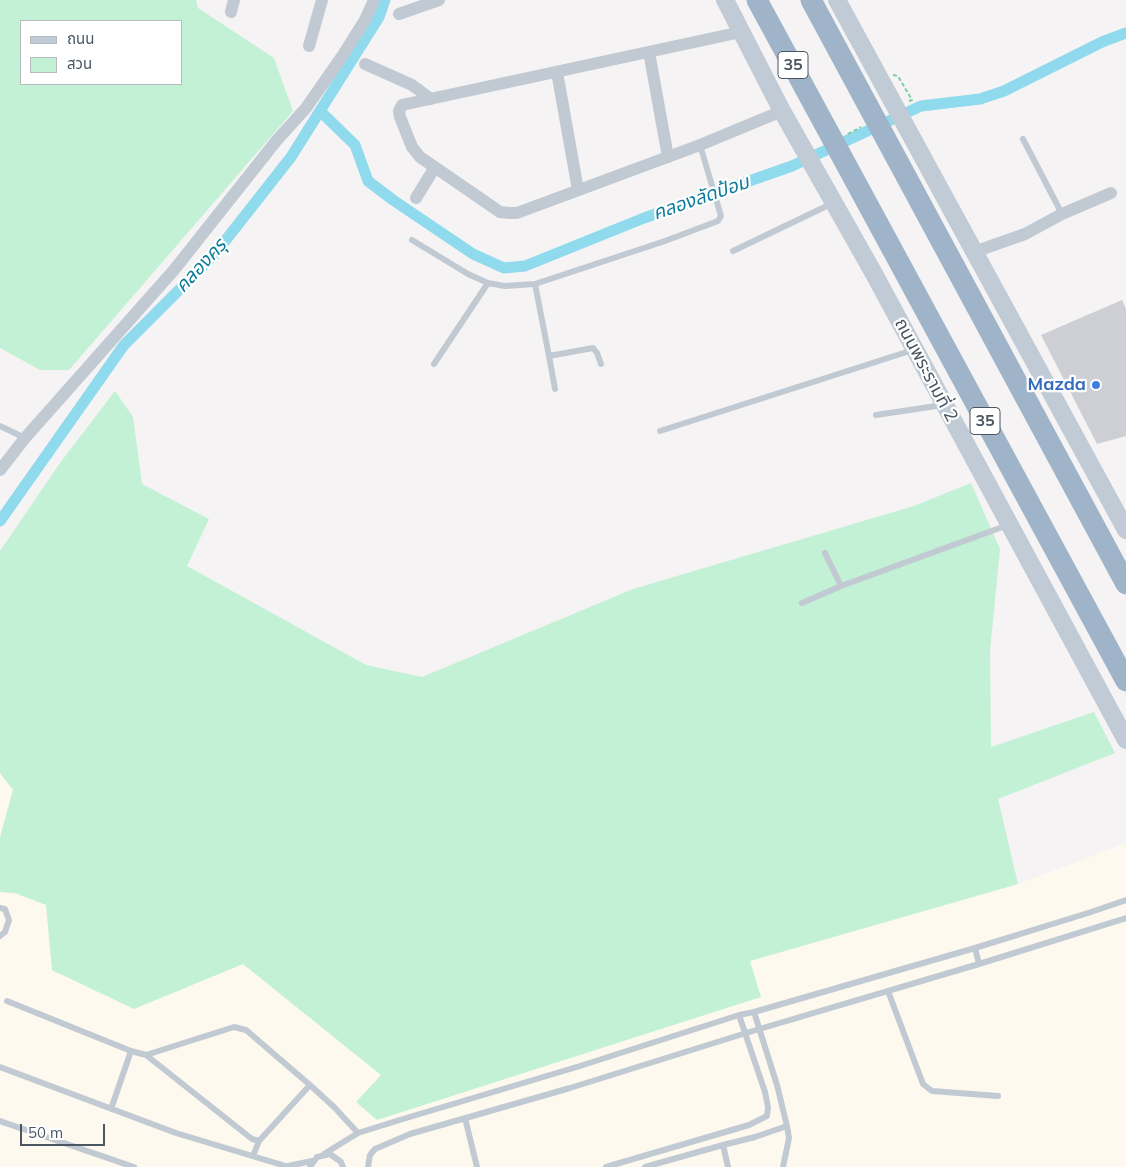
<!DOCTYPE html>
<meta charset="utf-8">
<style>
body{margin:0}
#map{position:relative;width:1126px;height:1167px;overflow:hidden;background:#f5f3f3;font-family:Mulish,"Noto Sans Thai",sans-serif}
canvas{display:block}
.legend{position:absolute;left:20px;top:20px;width:162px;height:65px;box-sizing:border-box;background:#fff;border:1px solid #b7bbc0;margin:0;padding:6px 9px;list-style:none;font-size:15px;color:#4a5661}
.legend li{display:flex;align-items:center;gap:10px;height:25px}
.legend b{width:25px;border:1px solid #b7bbc0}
.scale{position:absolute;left:20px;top:1124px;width:85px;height:22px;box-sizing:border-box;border:2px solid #4a5661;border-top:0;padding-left:6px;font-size:15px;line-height:18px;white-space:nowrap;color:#4a5661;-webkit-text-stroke:4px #fff;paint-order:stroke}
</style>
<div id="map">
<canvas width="1126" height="1167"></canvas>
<ul class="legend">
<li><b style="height:6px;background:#c1cbd6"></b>ถนน</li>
<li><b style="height:14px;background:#c3f1d5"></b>สวน</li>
</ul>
<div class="scale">50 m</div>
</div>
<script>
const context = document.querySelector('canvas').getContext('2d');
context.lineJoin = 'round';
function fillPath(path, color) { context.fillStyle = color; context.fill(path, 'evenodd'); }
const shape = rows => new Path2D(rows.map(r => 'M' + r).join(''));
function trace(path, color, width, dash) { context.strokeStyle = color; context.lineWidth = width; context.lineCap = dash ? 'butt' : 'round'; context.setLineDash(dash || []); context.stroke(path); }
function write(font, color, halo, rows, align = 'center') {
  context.font = font + ' Mulish,"Noto Sans Thai",sans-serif'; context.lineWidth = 4.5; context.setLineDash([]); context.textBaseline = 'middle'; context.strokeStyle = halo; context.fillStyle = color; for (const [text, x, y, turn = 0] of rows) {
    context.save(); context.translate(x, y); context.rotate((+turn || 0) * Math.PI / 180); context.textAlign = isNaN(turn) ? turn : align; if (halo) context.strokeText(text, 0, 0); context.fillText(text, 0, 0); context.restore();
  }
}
fillPath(shape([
 [0,773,13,790,0,837],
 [1126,843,1126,1167,0,1167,0,892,15,893,46,905,52,970,134,1009,243,964,381,1075,761,997,750,961,1018,884]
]), '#fdf9ef');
fillPath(shape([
 [0,0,196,0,198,8,274,58,293,111,69,370,40,370,0,348],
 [181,21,181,84,21,84,21,21],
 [115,391,133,417,142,484,209,519,187,566,366,665,422,677,633,589,914,506,971,483,1000,549,990,651,991,747,1094,712,1115,753,998,799,1018,884,750,961,761,997,377,1120,356,1102,381,1075,243,964,134,1009,52,970,46,905,15,893,0,892,0,837,13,790,0,773,0,551,60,463]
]), '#c3f1d5');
trace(shape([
 [320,111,355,145,368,181,393,200,473,254,504,268,525,266,644,218,792,166,921,106,980,99,1004,91,1102,42,1126,33],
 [0,521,124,345,214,255,291,157,379,17,385,0]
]), '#90daee', 11);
fillPath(shape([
 [1122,300,1126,309,1126,436,1097,444,1041,335]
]), '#cdcfd5');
trace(shape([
 [893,75,898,76,912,100,909,101],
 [848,134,861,127]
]), '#7ad0a6', 2, [4, 2.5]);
trace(shape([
 [1023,139,1062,214],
 [412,240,468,274,488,283,505,286,535,284,665,241,710,224,718,221,721,216,700,145],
 [733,251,833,203],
 [535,284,549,356,593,348,597,353,601,364],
 [549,356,555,389],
 [434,364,488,283],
 [876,415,943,405],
 [0,426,25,438],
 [660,431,913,350],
 [825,553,841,586],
 [802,603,841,586,1008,525],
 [0,908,5,909,9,920,5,932,0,936],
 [975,948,979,964],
 [888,991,923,1084,932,1091,998,1096],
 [7,1001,131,1051],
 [754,1012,777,1085,787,1126,789,1138,783,1167],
 [146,1055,252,1139,259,1141,310,1085],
 [0,1067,176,1133,289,1167],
 [111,1109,131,1051,146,1055,234,1027,246,1030,310,1085,334,1107,358,1133],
 [465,1118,477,1167],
 [0,1121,134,1167],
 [723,1145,755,1137,787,1126],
 [324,1154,358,1133,403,1119,580,1066,739,1015,754,1012,975,948,1088,913,1126,900],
 [253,1156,259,1141],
 [288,1166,312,1161],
 [310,1167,317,1157,330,1154,341,1162,343,1167],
 [368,1167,370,1155,375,1149,410,1134,570,1088,746,1033,979,964,1126,918],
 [606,1167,749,1125,767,1116,768,1107,765,1092,739,1015],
 [645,1167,723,1145,728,1167]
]), '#c1cad2', 6);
trace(shape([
 [231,12,234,0],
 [399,14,439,0],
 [741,32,402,105,399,111,400,117,412,147,420,157,500,212,510,213,517,213,700,145,782,111],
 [309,46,322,0],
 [649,52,668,157],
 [365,64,412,85,431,99],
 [557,72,578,190],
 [416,198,435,167],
 [974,252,1025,234,1062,214,1111,193],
 [0,470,25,438,174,270,277,140,306,108,343,55,365,20,374,0]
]), '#c1cad2', 12);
trace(shape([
 [725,0,782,111,873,272,1126,740],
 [837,0,1126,530]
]), '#c1cbd6', 18);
trace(shape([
 [757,0,1126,681],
 [811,0,1126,584]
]), '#9fb4c9', 21);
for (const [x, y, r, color] of [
 [1096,385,5,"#3f7fe0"]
]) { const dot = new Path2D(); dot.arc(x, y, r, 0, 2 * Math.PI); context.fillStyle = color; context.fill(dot); trace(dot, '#fff', 2); }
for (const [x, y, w] of [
 [793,65,30],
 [985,421,30]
]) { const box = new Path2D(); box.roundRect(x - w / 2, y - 13.5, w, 27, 4); context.fillStyle = '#fff'; context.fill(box); trace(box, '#4a5661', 1); }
write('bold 16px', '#4a5661', null, [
 ["35",793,65],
 ["35",985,421]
]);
write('18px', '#4a5661', '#fff', [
 ["ถนนพระรามที่ 2",926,370,62]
]);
write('bold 18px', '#366cbe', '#fff', [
 ["Mazda",1086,385]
], 'right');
write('italic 19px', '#0c7c9b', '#fff', [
 ["คลองลัดป้อม",701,198,-19],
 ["คลองครุ",201,266,-47]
]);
</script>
